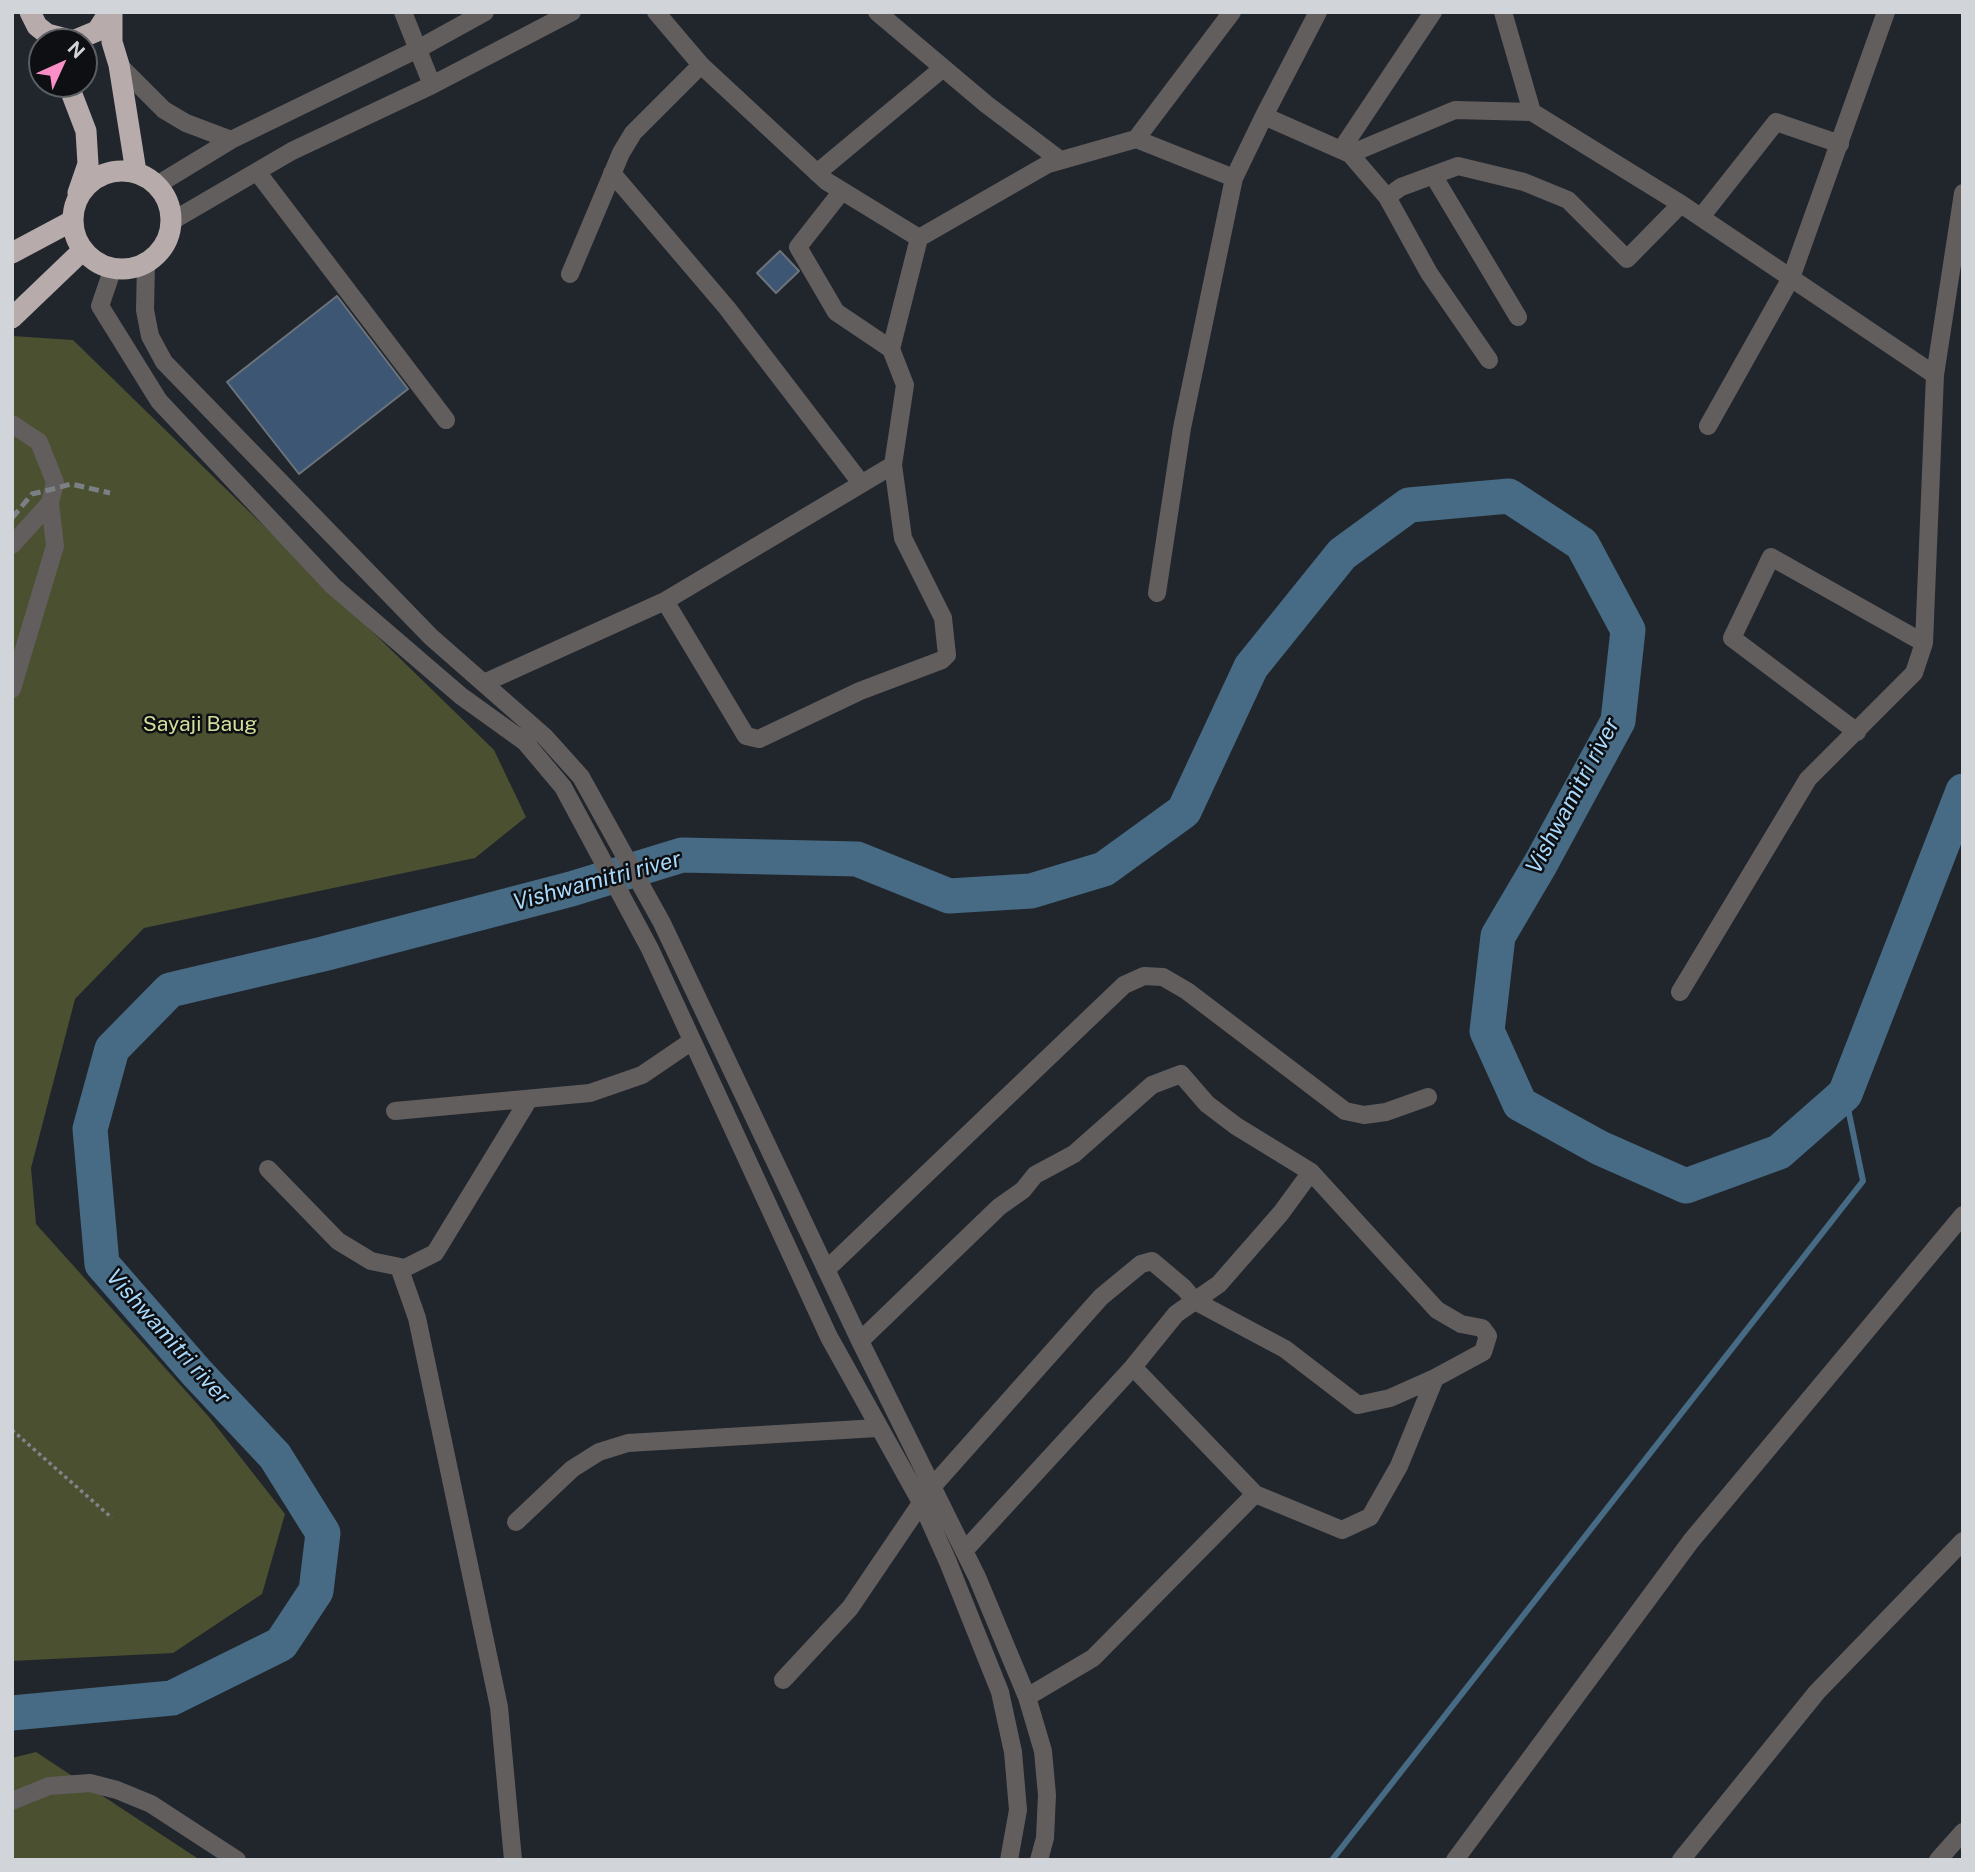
<!DOCTYPE html>
<style>
body{margin:0}
#map{position:relative;width:1975px;height:1872px;overflow:hidden;background:#21262d;font-family:"Public Sans",sans-serif}
canvas{display:block}
.frame{position:absolute;inset:0;border:14px solid #d1d5d9;pointer-events:none}
.north{position:absolute;left:28px;top:28px;width:70px;height:70px;box-sizing:border-box;background:#0d0f12;border:2px solid #5b5e62;border-radius:50%;rotate:45deg;font-size:19px;font-weight:700;line-height:28px;text-align:center;color:#d1d5d9}
.north::after{content:'';display:block;margin:auto;width:24px;height:32px;background:#fa8fc8;clip-path:polygon(50% 0,100% 100%,50% 72%,0 100%)}
</style>
<div id="map">
<canvas width="1975" height="1872"></canvas>
<div class="frame"></div>
<div class="north">N</div>
</div>
<script>
const context = document.querySelector('canvas').getContext('2d');
context.lineJoin = 'round';
function fillPath(path, color) { context.fillStyle = color; context.fill(path, 'evenodd'); }
const shape = rows => new Path2D(rows.map(r => 'M' + r).join(''));
function trace(path, color, width, dash) { context.strokeStyle = color; context.lineWidth = width; context.lineCap = dash ? 'butt' : 'round'; context.setLineDash(dash || []); context.stroke(path); }
function write(font, color, halo, rows, align = 'center') {
  context.font = font + ' "Public Sans",sans-serif'; context.lineWidth = 5; context.setLineDash([]); context.textBaseline = 'middle'; context.strokeStyle = halo; context.fillStyle = color; for (const [text, x, y, turn = 0] of rows) {
    context.save(); context.translate(x, y); context.rotate((+turn || 0) * Math.PI / 180); context.textAlign = isNaN(turn) ? turn : align; if (halo) context.strokeText(text, 0, 0); context.fillText(text, 0, 0); context.restore();
  }
}
fillPath(shape([
 [12,336,73,340,494,750,526,817,475,858,144,928,75,999,31,1168,36,1224,209,1417,285,1514,262,1594,173,1653,12,1661],
 [36,1752,200,1860,12,1860,12,1758]
]), '#4a5030');
trace(shape([
 [1332,1860,1863,1181,1845,1094]
]), '#476b84', 6);
trace(shape([
 [12,1713,172,1698,281,1644,316,1591,323,1533,275,1456,197,1373,102,1264,90,1129,112,1049,170,990,323,954,571,889,682,855,857,859,949,896,1031,891,1104,869,1184,811,1251,667,1342,554,1409,505,1509,496,1582,544,1628,630,1618,721,1541,863,1498,936,1487,1031,1520,1104,1600,1148,1686,1186,1779,1152,1845,1094,1963,791]
]), '#476b84', 35);
const building = shape([
 [780,251,799,271,776,293,757,273,780,251],
 [337,296,408,389,299,474,227,382,337,296]
]);
fillPath(building, '#3c5673');
trace(building, '#6c737a', 2);
trace(shape([
 [12,1430,112,1518]
]), '#81858b', 3.5, [3.5, 3.5]);
trace(shape([
 [403,12,432,85],
 [656,12,701,65,826,181,919,238,1048,164,1136,139,1234,178,1264,116,1350,154,1455,110,1532,112,1681,204,1627,259,1568,200,1524,182,1458,166,1401,187,1387,197,1429,273,1489,360],
 [877,12,986,104,1060,160],
 [1503,12,1532,112],
 [119,65,164,110,186,123,231,140],
 [1264,116,1318,12],
 [1136,139,1232,12],
 [1341,150,1433,12],
 [1350,154,1387,197],
 [258,173,446,420],
 [612,173,727,308,861,483],
 [817,173,943,68],
 [1433,175,1518,317],
 [157,185,231,140,418,49,485,12],
 [1681,204,1935,375],
 [1701,217,1776,122,1840,144],
 [172,221,292,151,432,85,572,12],
 [146,263,145,310,150,336,164,362,431,637,545,737,581,777,662,923,860,1341,977,1577,1027,1697,1043,1751,1047,1795,1045,1838,1039,1860],
 [113,268,100,306,159,401,333,586,461,696,525,742,563,787,650,949,829,1337,922,1504,948,1562,1000,1692,1013,1752,1018,1810,1009,1860],
 [570,274,621,153,633,133,701,65],
 [891,349,919,238],
 [12,424,39,442,55,482,50,503,55,546,12,689],
 [1708,426,1791,278,1886,12],
 [12,545,50,503],
 [1157,593,1182,428,1234,178],
 [665,601,746,736,759,739,860,691,942,660,947,655,943,618,903,538,893,465,905,385,891,349,836,312,798,247,842,191],
 [484,683,665,601,893,465],
 [1857,732,1732,638,1771,557,1924,643],
 [1680,992,1808,779,1914,673,1924,643,1935,375,1963,193],
 [395,1111,590,1093,642,1075,692,1041],
 [268,1169,338,1241,371,1261,405,1268,435,1253,529,1099],
 [399,1267,417,1318,499,1707,513,1860],
 [826,1270,1124,985,1144,976,1163,977,1187,991,1345,1111,1364,1115,1386,1112,1428,1097],
 [860,1341,999,1207,1023,1190,1035,1175,1074,1154,1152,1085,1181,1074,1207,1104,1236,1126,1311,1172,1437,1310,1461,1324,1482,1328,1488,1336,1483,1352,1435,1378,1399,1466,1370,1517,1342,1530,1255,1494,1133,1367],
 [516,1522,572,1469,599,1452,628,1443,877,1428],
 [964,1551,1133,1367,1176,1314,1219,1284,1281,1213,1311,1172],
 [783,1680,850,1608,932,1487,1101,1297,1141,1264,1152,1261,1184,1288,1195,1301,1285,1349,1358,1405,1390,1398,1435,1378],
 [1027,1697,1093,1658,1255,1494],
 [12,1801,49,1786,90,1783,117,1790,151,1804,237,1860],
 [1455,1860,1691,1541,1963,1215],
 [1681,1860,1817,1692,1963,1541],
 [1938,1860,1963,1832]
]), '#635e5e', 18);
trace(shape([
 [30,12,37,26,47,34,73,41,97,31,109,12],
 [112,12,112,42,119,65,136,172],
 [68,84,86,131,88,164,78,193],
 '73 220a49 49 0 1 1 98 0a49 49 0 1 1-98 0Z',
 [12,253,72,221],
 [12,318,83,250]
]), '#b8abab', 21);
trace(shape([
 [12,518,32,494,53,489,71,484,110,493]
]), '#7b8085', 5, [10, 5]);
write('21px', '#d1df9c', '#0d0f12', [
 ["Sayaji Baug",200,725]
]);
write('italic 23px', '#a8d8fb', '#0d0f12', [
 ["Vishwamitri river",1573,796,-62],
 ["Vishwamitri river",597,881,-15],
 ["Vishwamitri river",168,1337,48]
]);
</script>
